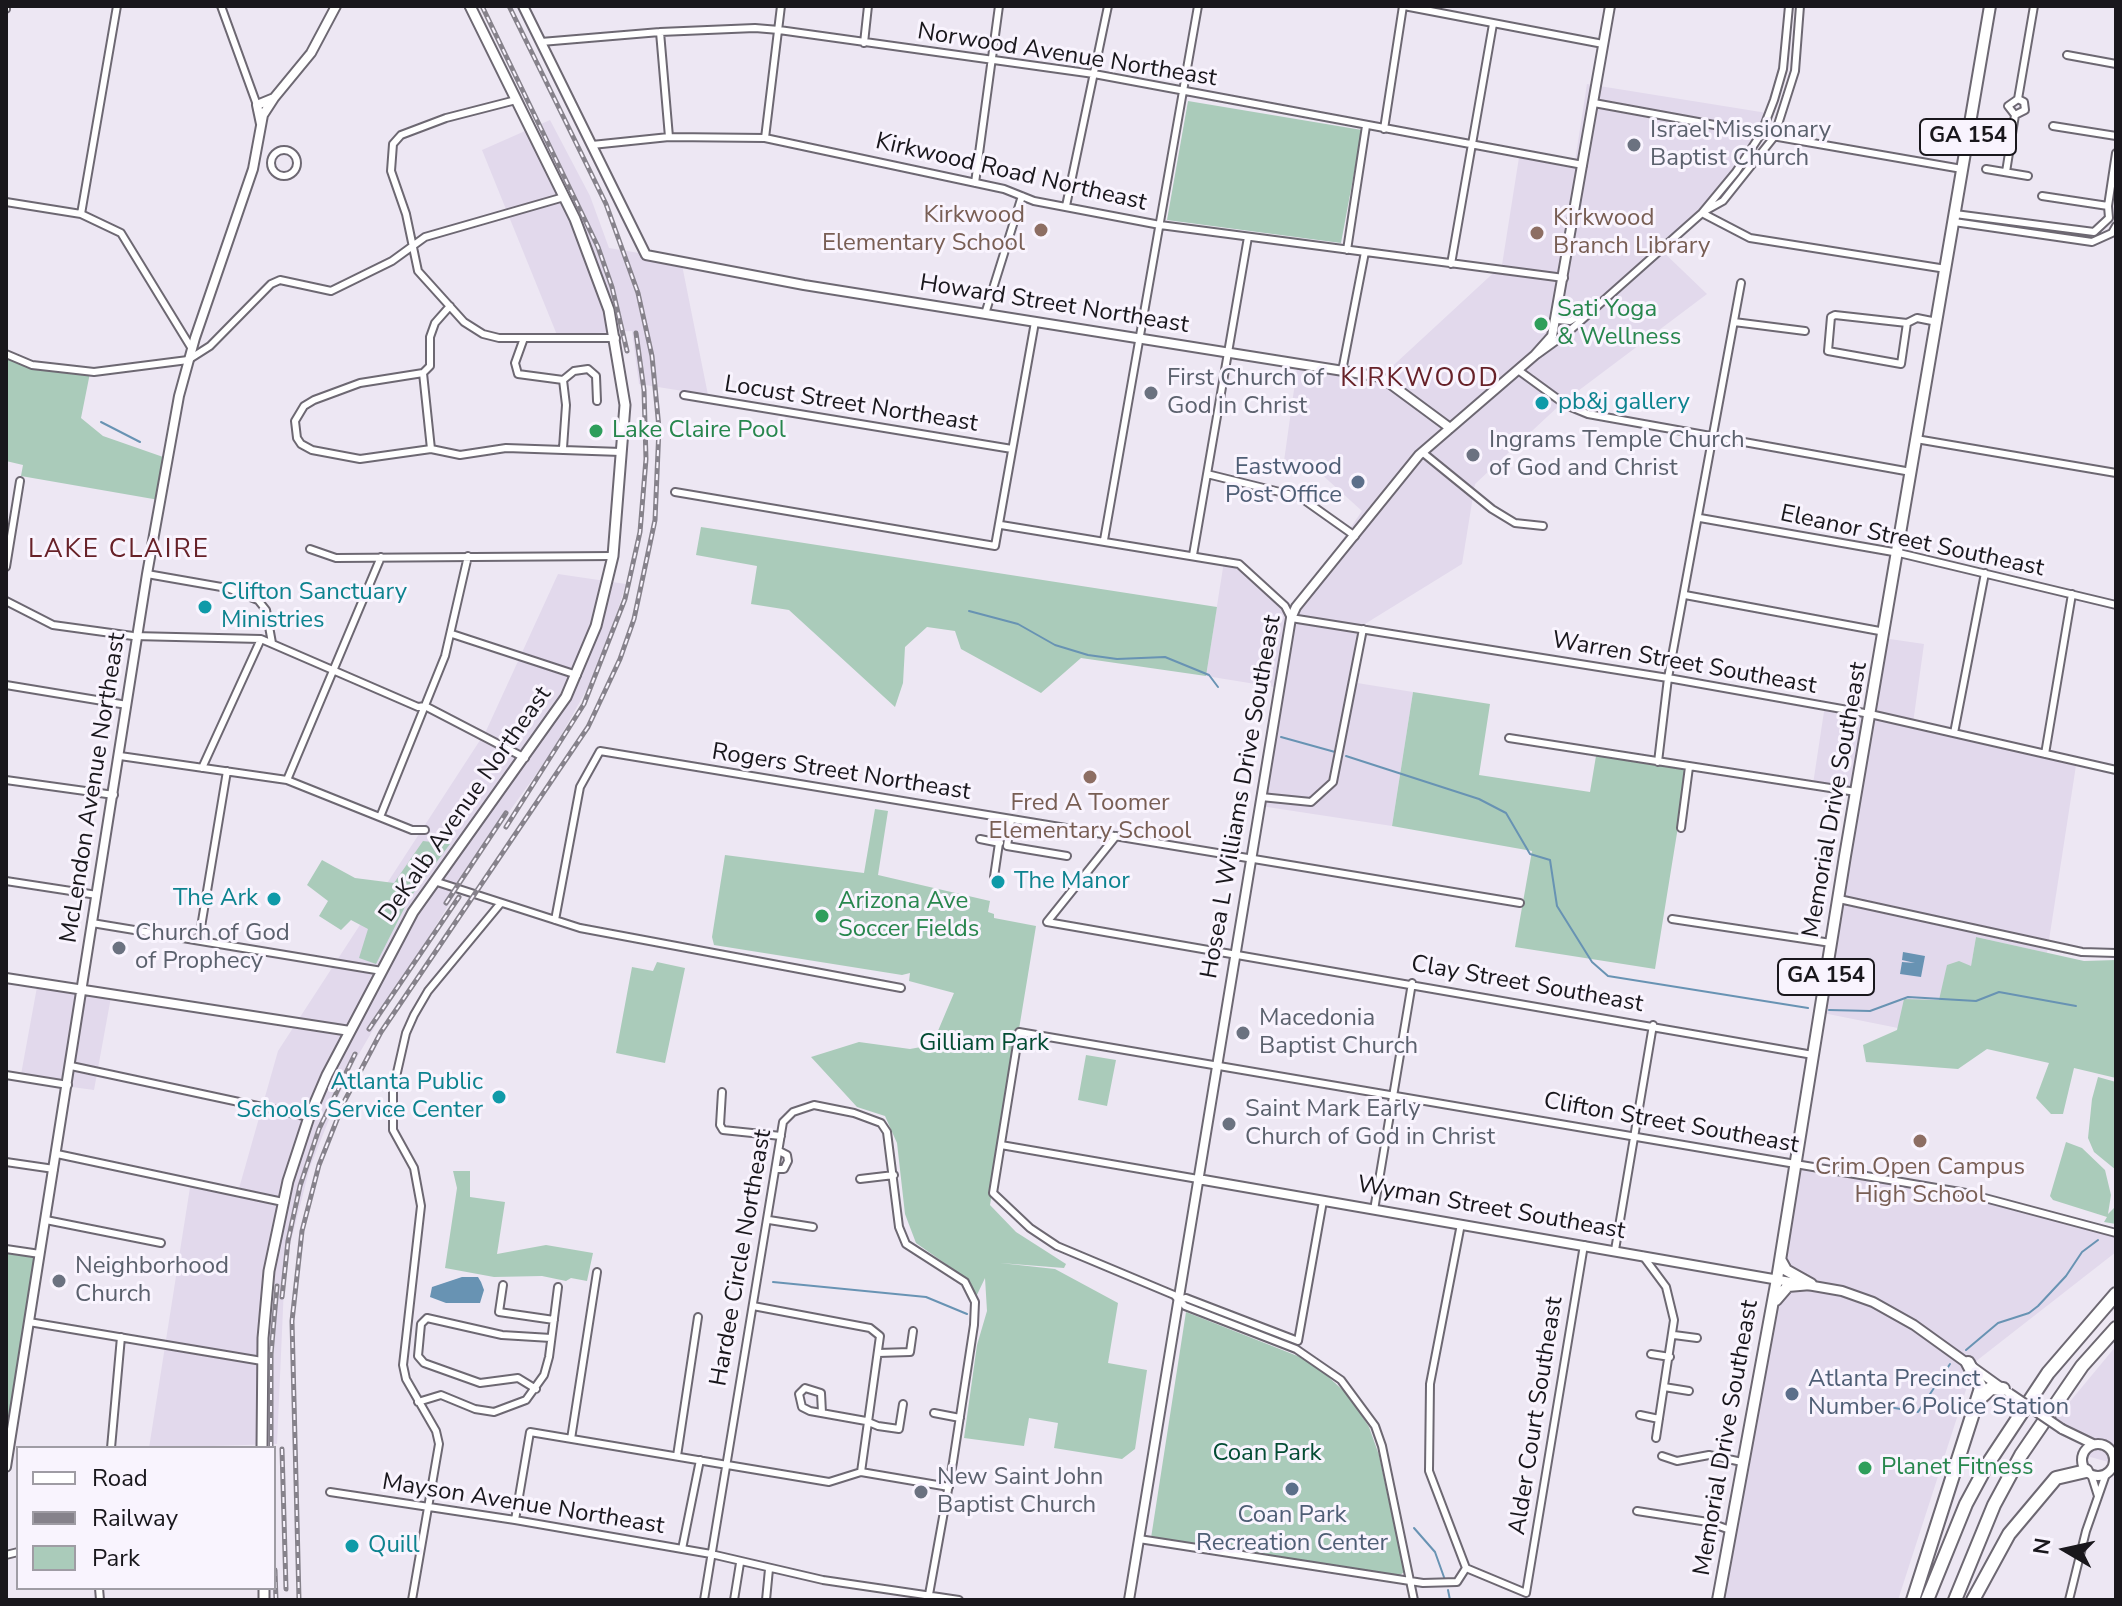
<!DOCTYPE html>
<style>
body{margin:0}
#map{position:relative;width:2122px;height:1606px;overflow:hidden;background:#ede7f3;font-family:"Nunito Sans",sans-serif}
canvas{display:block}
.frame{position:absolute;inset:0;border:8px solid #19171c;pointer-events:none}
.legend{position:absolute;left:16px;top:1446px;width:260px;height:144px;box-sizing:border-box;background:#f9f4fe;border:2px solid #9f9ca4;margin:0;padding:10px 14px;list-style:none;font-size:24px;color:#19171c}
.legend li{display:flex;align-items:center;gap:16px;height:40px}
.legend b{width:40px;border:2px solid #9f9ca4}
.north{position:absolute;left:2026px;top:1510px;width:80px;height:80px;-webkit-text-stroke:6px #f9f4fe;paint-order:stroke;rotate:279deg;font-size:22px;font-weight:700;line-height:32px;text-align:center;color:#19171c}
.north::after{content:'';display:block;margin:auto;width:28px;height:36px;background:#19171c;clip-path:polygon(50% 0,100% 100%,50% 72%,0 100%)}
</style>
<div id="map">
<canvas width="2122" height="1606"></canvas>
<div class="frame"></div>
<ul class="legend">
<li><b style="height:10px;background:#fff"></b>Road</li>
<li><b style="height:10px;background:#86828b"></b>Railway</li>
<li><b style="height:22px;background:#aacbba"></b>Park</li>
</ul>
<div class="north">N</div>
</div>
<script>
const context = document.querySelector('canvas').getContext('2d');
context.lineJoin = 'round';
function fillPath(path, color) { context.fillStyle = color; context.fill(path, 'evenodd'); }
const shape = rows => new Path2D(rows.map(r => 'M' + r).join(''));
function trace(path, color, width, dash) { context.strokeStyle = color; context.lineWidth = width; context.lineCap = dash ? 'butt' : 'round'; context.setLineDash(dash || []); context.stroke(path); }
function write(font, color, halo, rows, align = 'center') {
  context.font = font + ' "Nunito Sans",sans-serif'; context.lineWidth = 6; context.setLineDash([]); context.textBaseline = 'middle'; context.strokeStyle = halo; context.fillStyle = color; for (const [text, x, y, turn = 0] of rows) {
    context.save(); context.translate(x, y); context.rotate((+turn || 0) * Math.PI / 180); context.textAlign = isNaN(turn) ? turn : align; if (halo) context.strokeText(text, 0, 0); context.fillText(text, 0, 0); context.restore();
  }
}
fillPath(shape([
 [1587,84,1767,113,1711,207,1656,245,1707,294,1562,403,1475,484,1462,564,1360,627,1351,682,1413,692,1392,826,1254,805,1274,687,1206,676,1225,555,1290,616,1362,511,1319,472,1284,461,1298,361,1384,374,1502,265,1520,151,1575,161],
 [550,120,590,196,609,248,681,260,708,395,639,384,632,331,557,335,482,150],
 [558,574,626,584,600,666,550,755,483,848,377,1023,349,1071,330,1117,310,1167,285,1264,277,1444,149,1448,191,1181,238,1192,278,1051,486,731],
 [1883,638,1924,644,1913,723,2077,759,2047,953,1976,937,1958,1040,1818,1012,1854,791,1813,784,1825,705,1868,713],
 [37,987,111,997,94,1090,20,1080],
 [1793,1162,1980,1198,2040,1216,2116,1232,2116,1252,1975,1362,1898,1600,1718,1600],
 [2116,1346,2116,1464,2083,1455,2089,1447,2053,1422]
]), '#e2d9ec');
fillPath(shape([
 [1188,101,1362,130,1341,243,1167,220],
 [6,353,19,361,90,373,81,418,103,436,166,458,159,500,21,476,23,465,6,461],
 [701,527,1217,607,1206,676,1081,658,1041,693,961,649,955,631,927,627,905,647,903,683,895,707,789,610,751,604,757,566,696,555],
 [1413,692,1490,704,1479,775,1590,792,1597,750,1688,765,1655,969,1515,947,1532,851,1392,826],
 [875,809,888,811,878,875,990,901,988,912,994,914,994,918,1036,926,990,1205,1016,1232,1066,1264,1064,1268,1000,1263,1055,1269,1118,1303,1108,1363,1147,1370,1135,1449,1122,1459,1054,1448,1058,1423,1029,1418,1024,1446,964,1438,977,1345,987,1311,985,1278,976,1297,970,1281,916,1243,905,1214,897,1143,885,1116,857,1107,811,1057,859,1042,910,1049,932,1045,954,993,909,981,910,973,902,975,714,945,712,937,725,855,864,873],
 [423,841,450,844,409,899,376,964,359,958,368,929,351,920,341,930,319,916,328,901,307,885,322,860,355,878,394,883],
 [1976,937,2084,961,2116,960,2116,1078,2074,1068,2063,1114,2051,1114,2036,1098,2049,1063,1987,1049,1958,1069,1866,1062,1863,1045,1897,1030,1904,999,1939,1000,1947,965,1959,961,1971,966],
 [657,962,685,968,665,1063,616,1053,632,967,653,971],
 [1086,1055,1116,1060,1107,1106,1078,1100],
 [2098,1077,2116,1082,2116,1170,2094,1152,2088,1138,2092,1099],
 [2066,1142,2082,1148,2105,1170,2111,1195,2108,1214,2116,1206,2116,1224,2104,1222,2107,1217,2053,1200,2050,1196],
 [453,1171,470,1171,470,1197,505,1202,497,1254,546,1245,593,1253,587,1281,571,1278,566,1281,542,1276,494,1277,445,1268,457,1188],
 [6,1250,37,1254,6,1460],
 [1186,1312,1300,1357,1319,1368,1350,1397,1369,1427,1379,1455,1404,1572,1399,1576,1151,1538]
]), '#aacbba');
fillPath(shape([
 [1903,952,1925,956,1921,977,1900,974,1902,962,1915,963,1902,960],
 [462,1277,478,1277,481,1282,484,1290,480,1303,446,1303,430,1297,432,1287]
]), '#6893b3');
trace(shape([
 [101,422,140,442],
 [969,611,1018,624,1055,645,1088,655,1117,659,1165,657,1209,675,1218,687],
 [1281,737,1335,752],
 [1346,756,1479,799,1506,813,1530,854,1550,860,1557,906,1592,962,1608,976,1808,1008],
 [1829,1010,1870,1011,1908,997,1976,1001,1999,992,2076,1006],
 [2115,1226,2116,1225],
 [773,1282,926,1297,967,1314],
 [1966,1350,1998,1323,2029,1313,2038,1306,2066,1276,2082,1252,2098,1240],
 [1860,1402,1918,1412,1950,1364],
 [1414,1528,1435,1552,1445,1580],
 [1448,1590,1450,1600]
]), '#6893b3', 2);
const minor = shape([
 [221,6,257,105],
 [1404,6,1603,44],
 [6,9,6,6],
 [660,32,669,137],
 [541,42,660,32,755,28,779,30,1094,74,1583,165],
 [864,43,868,6],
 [2067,55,2116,64],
 [516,100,446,118,401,135,393,144,391,171,406,214,418,271,464,322,483,334,499,338,616,338],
 [1594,103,1731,128],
 [2015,115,2025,110,2024,102,2018,99],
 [2053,126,2116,136],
 [1384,129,1403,6],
 [1761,134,1962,169],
 [765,138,781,6],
 [592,145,669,137,765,138,1004,189,1034,201,1160,225,1564,278],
 '271 163a13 13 0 1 1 26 0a13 13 0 1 1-26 0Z',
 [1986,169,2028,176],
 [2006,172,2015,115,2008,106,2018,99,2034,6],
 [975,183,999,6],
 [2042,196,2108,206],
 [6,202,81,214,121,233,192,349],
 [1066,206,1108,6],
 [1705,211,1723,201,1774,137,1795,71,1800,6],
 [1702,213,1750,238,1946,269],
 [81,214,117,6],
 [1955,214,2094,232,2109,218,2108,206,2116,153],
 [1954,222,2092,242,2112,233,2116,226],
 [1347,250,1366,126],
 [1451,264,1493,24],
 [450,306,435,323,430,337,430,366,423,373,360,383,314,400,304,406,295,421,297,438,301,444,312,450,360,459,431,449,460,455,506,448,621,452],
 [985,314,1022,196],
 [1557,320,1570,321,1585,312],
 [1734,322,1805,331],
 [1907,323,1901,364,1828,351,1831,317,1835,315,1907,323,1917,318,1937,322],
 [524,338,515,363,518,374,563,380,574,371,588,369,596,376,597,401],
 [6,354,32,365,94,372,188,360,210,346,271,284,280,280,331,291,392,261,425,237,564,197],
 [1538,354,1567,333,1702,213,1736,172,1761,134,1774,100,1783,69,1789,6],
 [1518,370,1566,405,1588,414,1911,472],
 [1342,371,1365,252],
 [423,373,431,449],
 [684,395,1012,449],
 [1916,439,2116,473],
 [563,448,566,405,563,380],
 [1422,452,1492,509,1515,523,1543,526],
 [1207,474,1300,497,1355,536],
 [675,492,995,546,1035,322],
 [1700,518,1899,553,2116,605],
 [1001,525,1239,564,1285,606,1291,618,1668,678,1870,714,2116,770],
 [1104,540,1198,6],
 [310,549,336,558,613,556],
 [1193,555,1248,237],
 [6,567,20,481],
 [147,574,227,588,258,600,266,610,272,643],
 [1685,595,1885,632],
 [6,601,53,625,133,636,261,639,418,707,425,706,525,758],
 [452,634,577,675],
 [6,685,127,705],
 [1954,733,1985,573],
 [1509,738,1856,792],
 [2045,754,2072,594],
 [120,756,287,780,412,830,425,830],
 [1658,762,1668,678,1741,283],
 [202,768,261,639],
 [6,780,114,795],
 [287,780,381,557],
 [1261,797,1311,802,1333,782,1363,629],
 [380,817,445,656,468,556],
 [1011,820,1007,846,1067,856],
 [1681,828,1689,767],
 [1116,836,1047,922,1813,1055],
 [980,839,1000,843],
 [994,877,999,843],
 [6,881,97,895],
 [434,881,580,928,901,988],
 [1839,899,2082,952,2116,953],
 [1672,919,1831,943],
 [555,920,580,787,600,751,1520,903],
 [92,923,382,971],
 [199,939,227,771],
 [71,1066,309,1117],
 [6,1075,68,1085],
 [722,1092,720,1125,723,1130,781,1136],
 [1001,1145,1198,1179],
 [57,1154,283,1202],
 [6,1162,54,1169],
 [776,1169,784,1169,788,1161,787,1155,779,1151],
 [860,1179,894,1175],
 [1374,1210,1412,983],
 [46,1220,161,1243],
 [769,1220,813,1227],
 [1461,1224,1430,1384,1429,1471,1466,1568,1526,1593,1584,1245],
 [6,1249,40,1254],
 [1615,1250,1653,1025],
 [1643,1256,1666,1287,1674,1320,1656,1438],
 [503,1285,499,1312,554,1320],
 [1178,1300,1186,1298,1298,1341,1323,1201],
 [753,1306,870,1328,880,1336,861,1472],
 [29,1322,262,1361],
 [1674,1335,1697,1338],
 [878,1353,910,1352,913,1331],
 [1651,1354,1670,1357],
 [1664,1387,1689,1391],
 [536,1389,518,1378,480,1383,424,1363,418,1356,421,1324,427,1318,502,1335,551,1338],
 [418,1402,441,1395,475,1409,494,1412,526,1400,544,1375,549,1357,558,1287],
 [822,1413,821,1393,805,1388,799,1394,802,1407,810,1411,866,1421,878,1426,899,1429,903,1404],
 [934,1413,960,1418],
 [1640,1415,1659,1419],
 [571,1439,597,1272],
 [111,1448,121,1337],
 [677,1456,698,1317],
 [1662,1456,1677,1461,1709,1455,1742,1462],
 [2091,1474,2098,1496],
 [330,1492,515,1520,711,1554,823,1580,959,1600],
 [1637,1511,1708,1522,1730,1530],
 [515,1520,530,1432,829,1482,861,1472,949,1487],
 [1139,1539,1423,1583,1457,1582,1466,1568],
 [682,1549,700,1460],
 [6,1555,18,1552],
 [99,1588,100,1600],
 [412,1600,439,1444,436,1431,406,1379,403,1365,421,1206,414,1168,393,1130,393,1090,406,1033,414,1015,428,991,500,904],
 [704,1600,783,1122,793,1112,814,1105,854,1113,881,1123,887,1132,899,1227,906,1244,965,1282,975,1302,974,1325,953,1462,928,1600],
 [734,1600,740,1563],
 [766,1600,769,1569],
 [1414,1600,1382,1446,1375,1426,1341,1380,1296,1349,1185,1306,1174,1295,1057,1246,1030,1228,993,1193,1019,1032,1966,1193,2116,1233],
 [2069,1600,2086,1531,2106,1474]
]);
const tertiary = shape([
 [523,6,646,255,804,285,1381,377,1450,428],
 [261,124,257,105,274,98,311,53,336,6],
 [6,978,350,1031],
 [1198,1179,1842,1291,1873,1302,1914,1325,2003,1389],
 [2062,1429,2093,1444],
 '2082 1460a16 16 0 1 1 32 0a16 16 0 1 1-32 0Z',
 [6,1467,147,574,179,396,195,338,253,169,263,115,274,98],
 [1129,1600,1291,618,1296,607,1419,455,1535,355,1552,336,1610,6]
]);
const secondary = shape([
 [262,1448,263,1338,269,1271,288,1181,309,1117,327,1075,413,912,566,697,596,626,613,556,625,405,609,310,575,219,470,6],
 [264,1600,264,1588]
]);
const primary = shape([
 [1781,1261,1786,1270,1811,1284],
 [1776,1300,1788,1286,1811,1284],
 [1718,1600,1777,1279,1845,856,1990,6]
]);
const motorway = shape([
 [1979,1399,1991,1388,2003,1389],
 [1913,1600,1981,1388,1968,1363],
 [1927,1600,1966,1504,1987,1465,2048,1373,2116,1294],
 [1955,1600,1994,1505,2021,1455,2082,1366,2116,1328],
 [1973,1600,2009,1534,2056,1478,2086,1471]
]);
trace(minor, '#6d6872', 10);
trace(tertiary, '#6d6872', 12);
trace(secondary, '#6d6872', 13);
trace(primary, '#6d6872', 14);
trace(motorway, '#6d6872', 16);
trace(minor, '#fff', 6);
trace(tertiary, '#fff', 8);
trace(secondary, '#fff', 9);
trace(primary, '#fff', 10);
trace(motorway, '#fff', 12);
const rail = shape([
 [482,6,598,247,612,287,627,351],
 [506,827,584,704,625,599,640,532,646,459,644,390,636,333],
 [446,903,506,813],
 [369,1029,459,897],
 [282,1297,288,1241,300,1186,319,1129,355,1054],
 [271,1448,271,1354,277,1286],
 [282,1449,286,1589],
 [275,1570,276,1600],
 [299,1600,292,1321,302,1231,319,1165,344,1102,381,1032,588,727,620,659,634,619,655,520,659,428,652,356,638,293,606,204,509,6]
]);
trace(rail, '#86828b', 5);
trace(rail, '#f9f4fe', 2, [6]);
const tertiaryBridge = shape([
 [2009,1393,2062,1429]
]);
trace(tertiaryBridge, '#6d6872', 12, []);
trace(tertiaryBridge, '#fff', 8);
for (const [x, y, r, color] of [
 [1634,145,8,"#6b7280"],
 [1041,230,8,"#8d6e63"],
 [1537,233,8,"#8d6e63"],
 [1541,324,8,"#2e9e5b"],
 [1151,393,8,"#6b7280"],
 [1542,403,8,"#0f9aa8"],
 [596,431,8,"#2e9e5b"],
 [1473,455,8,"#6b7280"],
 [1358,482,8,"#5c6f8a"],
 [205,607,8,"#0f9aa8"],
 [1090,777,8,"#8d6e63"],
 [998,882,8,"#0f9aa8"],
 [274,899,8,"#0f9aa8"],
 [822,916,8,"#2e9e5b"],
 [119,948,8,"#6b7280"],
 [1243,1033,8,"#6b7280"],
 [499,1097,8,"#0f9aa8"],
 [1229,1124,8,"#6b7280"],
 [1920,1141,8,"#8d6e63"],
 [59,1281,8,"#6b7280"],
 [1792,1394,8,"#5c6f8a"],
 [1865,1468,8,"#2e9e5b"],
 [1292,1489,8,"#5c6f8a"],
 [921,1492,8,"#6b7280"],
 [352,1546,8,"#0f9aa8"]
]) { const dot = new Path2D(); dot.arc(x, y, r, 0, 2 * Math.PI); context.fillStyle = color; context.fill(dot); trace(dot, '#f9f4fe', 3); }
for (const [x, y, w] of [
 [1968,137,96],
 [1826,977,96]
]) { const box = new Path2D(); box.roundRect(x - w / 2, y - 18, w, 36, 6); context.fillStyle = '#f9f4fe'; context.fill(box); trace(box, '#19171c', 2); }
write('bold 22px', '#19171c', null, [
 ["GA 154",1968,137],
 ["GA 154",1826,977]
]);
write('24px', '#19171c', '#f9f4fe', [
 ["Norwood Avenue Northeast",1067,56,9],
 ["Kirkwood Road Northeast",1011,173,13],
 ["Howard Street Northeast",1054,305,9],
 ["Locust Street Northeast",851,405,9],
 ["Eleanor Street Southeast",1912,542,12],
 ["Warren Street Southeast",1684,664,10],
 ["Rogers Street Northeast",841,773,9],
 ["McLendon Avenue Northeast",94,788,-81],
 ["Hosea L Williams Drive Southeast",1242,797,-80],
 ["Memorial Drive Southeast",1836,800,-80],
 ["DeKalb Avenue Northeast",466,805,-55],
 ["Clay Street Southeast",1527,985,10],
 ["Clifton Street Southeast",1671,1124,10],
 ["Wyman Street Southeast",1491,1209,10],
 ["Hardee Circle Northeast",742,1258,-80],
 ["Alder Court Southeast",1537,1416,-81],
 ["Memorial Drive Southeast",1727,1438,-80],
 ["Mayson Avenue Northeast",523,1505,9]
]);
write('24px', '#5b616d', '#f9f4fe', [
 ["Israel Missionary",1650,131],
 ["Baptist Church",1650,159],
 ["First Church of",1167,379],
 ["God in Christ",1167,407],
 ["Ingrams Temple Church",1489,441],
 ["of God and Christ",1489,469],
 ["Church of God",135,934],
 ["of Prophecy",135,962],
 ["Macedonia",1259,1019],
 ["Baptist Church",1259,1047],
 ["Saint Mark Early",1245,1110],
 ["Church of God in Christ",1245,1138],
 ["Neighborhood",75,1267],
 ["Church",75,1295],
 ["New Saint John",937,1478],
 ["Baptist Church",937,1506]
], 'left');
write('24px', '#785e54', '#f9f4fe', [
 ["Kirkwood",1025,216,"right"],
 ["Elementary School",1025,244,"right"],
 ["Kirkwood",1553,219,"left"],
 ["Branch Library",1553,247,"left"],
 ["Fred A Toomer",1090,804],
 ["Elementary School",1090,832],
 ["Crim Open Campus",1920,1168],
 ["High School",1920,1196]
]);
write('24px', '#27864d', '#f9f4fe', [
 ["Sati Yoga",1557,310],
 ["& Wellness",1557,338],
 ["Lake Claire Pool",612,431],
 ["Arizona Ave",838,902],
 ["Soccer Fields",838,930],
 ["Planet Fitness",1881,1468]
], 'left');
write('24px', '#0d838f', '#f9f4fe', [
 ["pb&j gallery",1558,403],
 ["Clifton Sanctuary",221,593],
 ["Ministries",221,621],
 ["The Manor",1014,882],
 ["The Ark",258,899,"right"],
 ["Atlanta Public",483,1083,"right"],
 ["Schools Service Center",483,1111,"right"],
 ["Quill",368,1546]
], 'left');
write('24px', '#4e5e75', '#f9f4fe', [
 ["Eastwood",1342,468],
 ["Post Office",1342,496],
 ["Atlanta Precinct",1808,1380,"left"],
 ["Number 6 Police Station",1808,1408,"left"],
 ["Coan Park",1292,1516,"center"],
 ["Recreation Center",1292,1544,"center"]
], 'right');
write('24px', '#034c33', '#f9f4fe', [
 ["Gilliam Park",984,1044],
 ["Coan Park",1267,1454]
]);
context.letterSpacing = '2px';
write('26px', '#672128', '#f9f4fe', [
 ["KIRKWOOD",1420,380],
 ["LAKE CLAIRE",119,551]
]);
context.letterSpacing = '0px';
</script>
